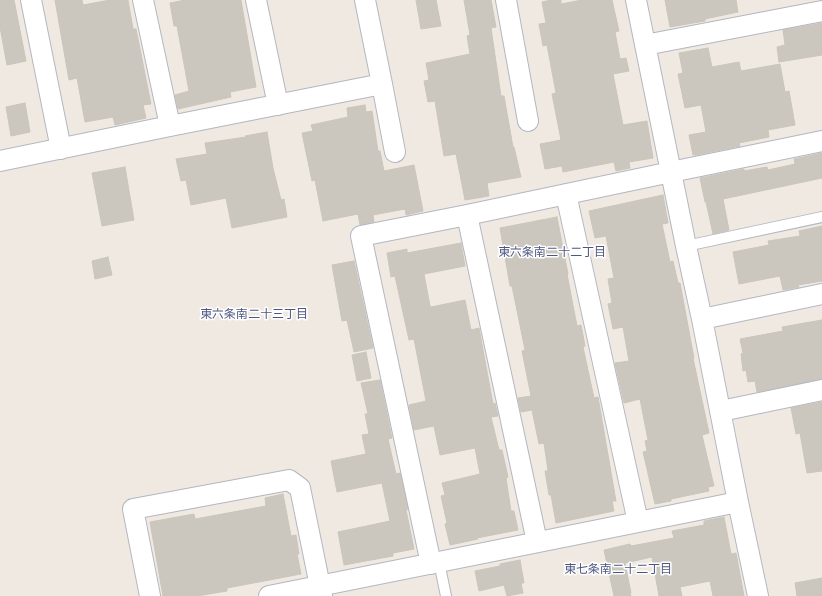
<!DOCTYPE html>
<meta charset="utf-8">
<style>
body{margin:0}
canvas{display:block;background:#efe9e1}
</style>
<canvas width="822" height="596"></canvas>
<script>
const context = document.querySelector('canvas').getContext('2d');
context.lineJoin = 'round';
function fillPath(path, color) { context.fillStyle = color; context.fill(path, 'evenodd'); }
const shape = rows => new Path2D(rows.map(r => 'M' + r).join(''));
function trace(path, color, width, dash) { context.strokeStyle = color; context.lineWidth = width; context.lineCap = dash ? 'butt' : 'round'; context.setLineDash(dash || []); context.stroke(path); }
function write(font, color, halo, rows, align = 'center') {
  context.font = font + ' Signika,"Noto Sans JP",sans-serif'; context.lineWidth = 3; context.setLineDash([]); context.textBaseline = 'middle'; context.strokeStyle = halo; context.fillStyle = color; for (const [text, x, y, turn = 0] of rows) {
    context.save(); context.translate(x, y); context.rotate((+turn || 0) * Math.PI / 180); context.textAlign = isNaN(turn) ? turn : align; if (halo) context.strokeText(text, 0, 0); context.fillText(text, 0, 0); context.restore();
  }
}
const building = shape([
 [0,0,14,0,26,61,7,65,0,27,0,0],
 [55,0,82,0,83,5,110,0,128,0,133,29,136,29,151,104,143,105,146,118,115,125,113,117,85,122,77,78,69,80,55,0],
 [185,0,241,0,256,87,230,92,231,97,178,109,175,95,189,91,177,26,174,26,170,3,185,0],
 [416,0,436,0,441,26,421,29,416,0],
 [464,0,491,0,496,27,491,28,501,96,504,96,513,147,514,147,521,177,487,183,489,196,465,200,456,154,444,156,435,101,428,102,424,81,429,80,426,63,470,54,467,36,470,35,464,0],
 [551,0,561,0,561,4,582,0,612,0,619,31,615,32,620,59,626,58,629,71,613,74,623,125,647,121,653,158,629,162,630,168,616,171,614,162,563,172,562,166,545,169,540,144,561,140,552,94,556,93,547,45,543,46,539,24,546,23,542,2,551,0],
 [665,0,736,0,738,12,705,19,705,21,670,27,665,0],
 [822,23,822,55,779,62,777,47,785,45,783,30,822,23],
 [708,48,712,67,739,62,741,71,780,64,785,92,789,91,795,125,768,130,769,137,739,143,740,146,696,155,693,155,689,135,706,132,701,105,685,108,678,74,683,73,679,53,708,48],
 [25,103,30,132,11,136,6,107,25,103],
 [365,105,366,112,372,111,378,151,380,151,384,171,414,165,423,211,406,215,405,209,373,215,374,222,360,225,358,214,323,221,315,180,312,181,302,133,313,131,311,125,348,117,347,108,365,105],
 [267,132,273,168,281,200,284,199,287,217,232,228,226,198,191,205,186,180,181,181,176,159,207,154,205,143,246,137,245,136,267,132],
 [822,153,822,178,723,199,729,230,713,234,706,202,705,202,700,178,744,169,744,171,767,167,768,170,795,164,794,159,822,153],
 [125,167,134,220,102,226,92,173,125,167],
 [663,195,668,223,662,224,670,262,673,261,678,283,680,283,694,358,693,358,709,433,702,435,714,486,708,487,709,491,671,499,671,501,655,504,643,452,647,451,645,441,648,440,640,399,624,403,615,363,629,361,623,327,613,329,608,304,612,303,608,279,614,278,606,236,595,238,589,211,663,195],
 [557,217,568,274,567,274,577,326,581,325,585,346,583,347,594,398,598,397,616,501,612,501,614,511,556,523,551,495,549,495,545,471,548,471,544,443,539,444,532,410,521,412,518,398,531,396,522,351,525,350,512,286,510,286,500,228,557,217],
 [822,226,822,281,798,285,799,287,783,290,780,276,739,284,733,252,769,245,768,241,800,236,799,231,822,226],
 [461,243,465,266,424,274,430,306,431,307,465,300,471,330,479,328,493,404,495,403,498,416,491,417,499,450,502,450,508,477,506,478,511,511,514,511,518,530,477,538,478,539,450,545,445,524,447,523,441,496,445,495,442,483,480,474,475,448,440,455,434,426,414,430,409,405,426,401,414,339,409,340,395,276,391,277,387,253,407,249,407,253,461,243],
 [108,257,112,275,95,279,92,261,108,257],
 [354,261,373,348,354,352,347,320,342,321,332,265,354,261],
 [822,320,822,379,757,392,755,381,748,382,746,370,743,371,741,354,743,353,740,339,783,331,782,327,822,320],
 [366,352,371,378,357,381,352,355,366,352],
 [380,380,392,438,388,439,396,474,400,473,408,509,406,510,414,549,393,553,393,556,344,565,338,532,390,521,382,483,337,492,331,461,366,454,362,435,369,434,365,414,368,414,361,383,380,380],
 [822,402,822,471,807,473,800,433,796,434,791,408,822,402],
 [283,494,291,536,296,535,299,554,297,554,301,574,227,588,227,591,197,596,163,596,150,522,194,514,195,519,266,506,265,498,283,494],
 [724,517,731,554,736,553,744,596,713,596,710,581,680,587,682,596,659,596,652,557,625,563,631,593,630,593,631,596,614,596,604,550,630,544,631,546,674,538,672,531,704,525,704,521,724,517],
 [520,560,524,583,521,583,523,593,507,596,504,585,479,591,475,571,500,566,500,564,520,560],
 [822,578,822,596,797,596,795,583,822,578]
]);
fillPath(building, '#cbc7bf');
trace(building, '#cbc5ba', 1);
const service = shape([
 [686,246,822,217],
 [439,562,446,596]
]);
const minor = shape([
 [31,0,61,149],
 [143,0,170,126],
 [256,0,278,105],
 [365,0,382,84,395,152],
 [506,0,528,121],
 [636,0,686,246,702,319,738,502,758,596],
 [645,45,822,11],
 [0,161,170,126,382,84],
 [566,194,638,522],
 [467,215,537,542],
 [702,319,822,294],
 [721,411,822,390],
 [431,564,361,236,467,215,671,172,822,141],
 [150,596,133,509,289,480,300,488,322,596],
 [269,596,738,502]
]);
trace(service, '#b4b7c1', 12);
trace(minor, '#b4b7c1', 22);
trace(service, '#fff', 10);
trace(minor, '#fff', 20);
write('12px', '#4d5680', '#fff', [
 ["東六条南二十二丁目",552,253],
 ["東六条南二十三丁目",254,315],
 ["東七条南二十二丁目",618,570]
]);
</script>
